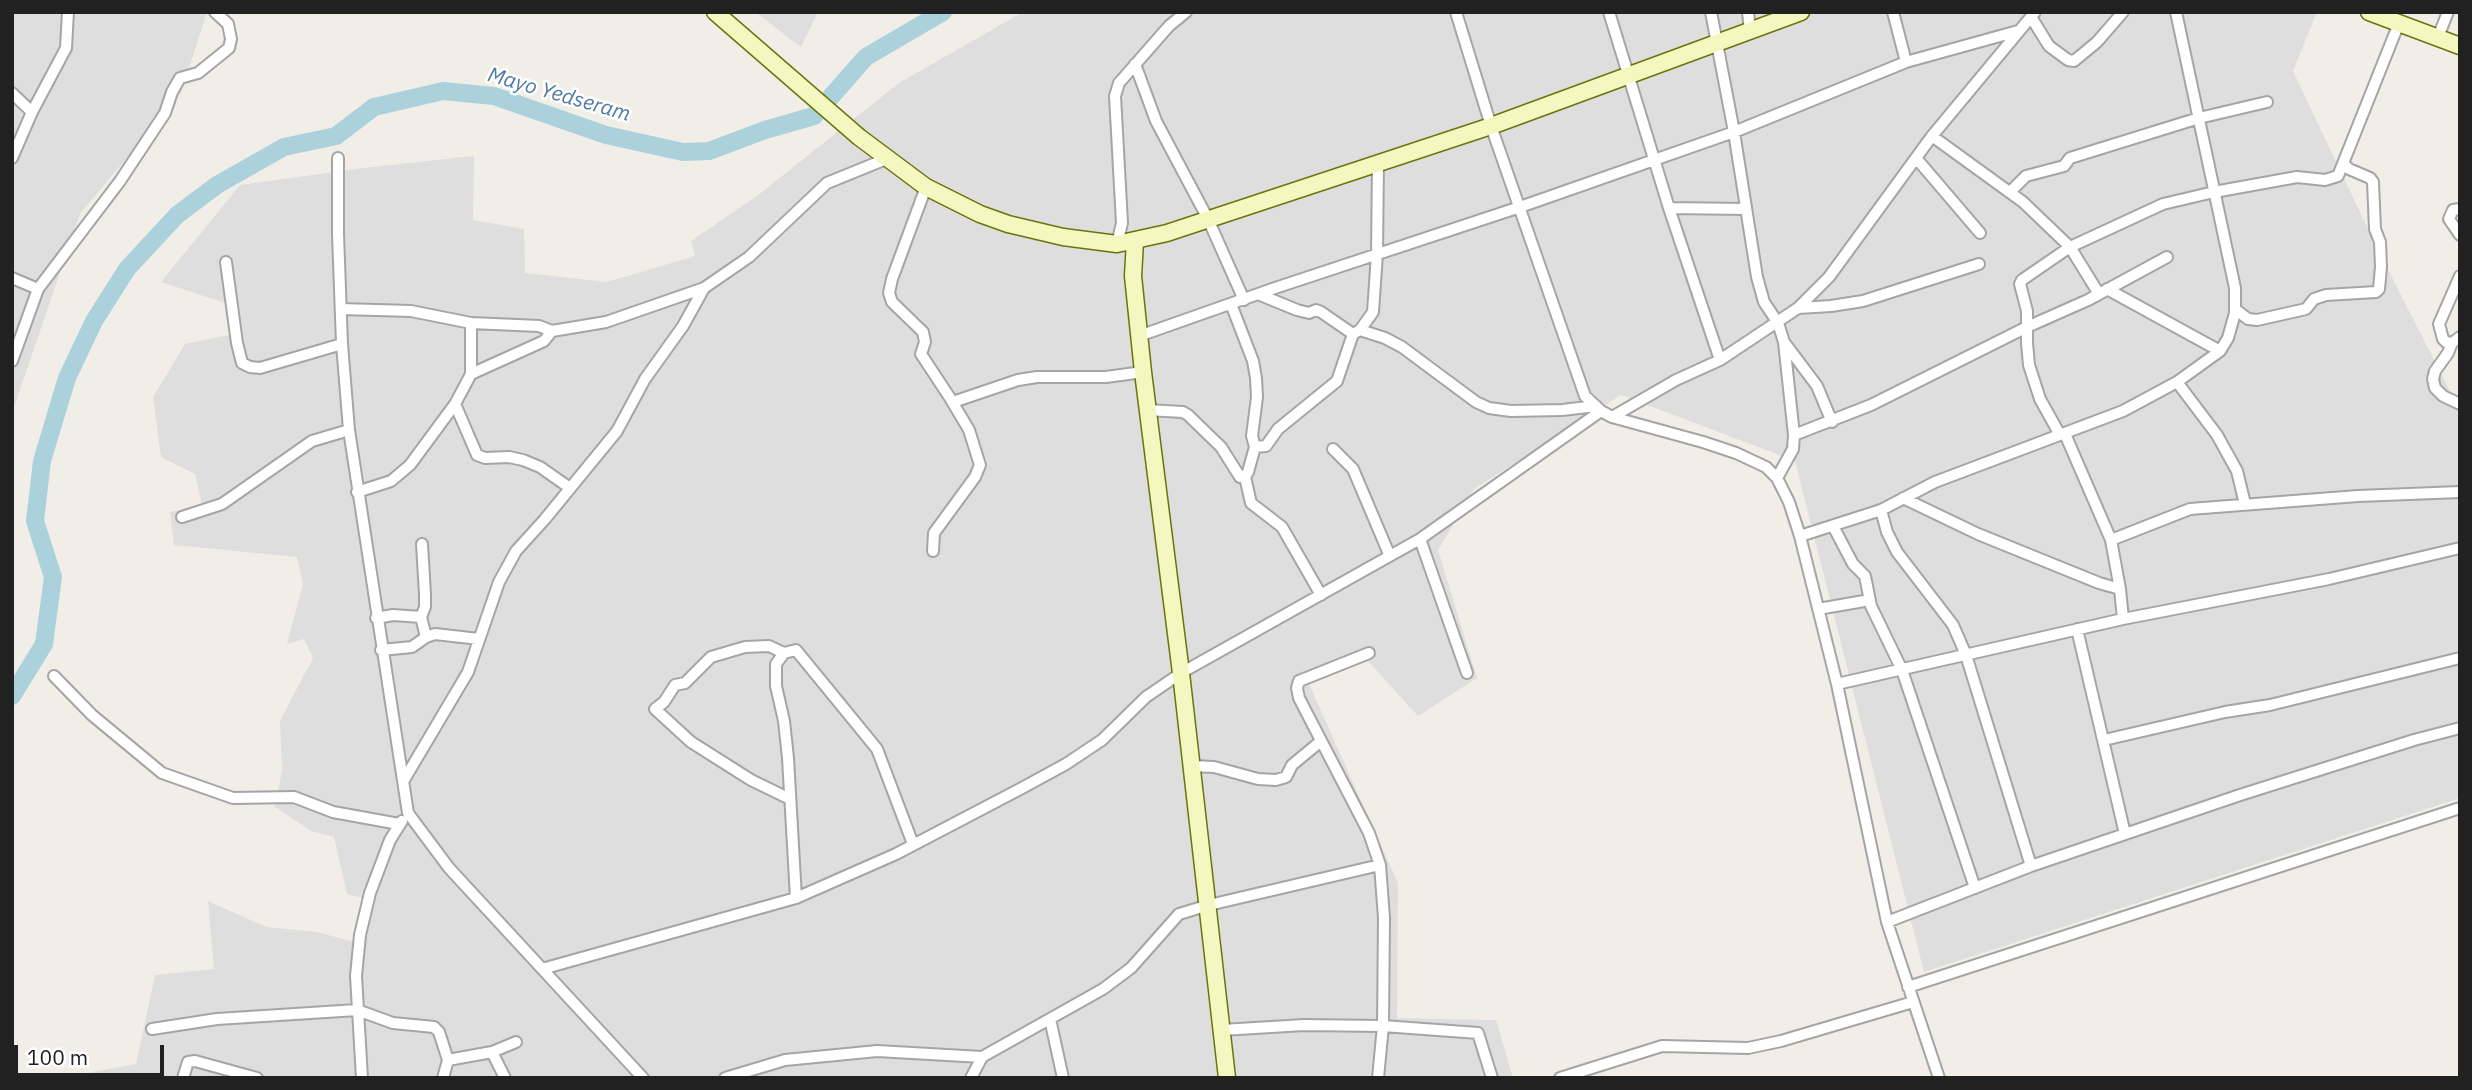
<!DOCTYPE html>
<style>
body{margin:0}
#map{position:relative;width:2472px;height:1090px;overflow:hidden;background:#f1eee8;font-family:"IBM Plex Sans",sans-serif}
canvas{display:block}
.frame{position:absolute;inset:0;border:14px solid #212121;pointer-events:none}
.scale{position:absolute;left:14px;top:1045px;width:150px;height:32px;box-sizing:border-box;border:4px solid #212121;border-top:0;padding-left:9px;font-size:21px;line-height:24px;white-space:nowrap;color:#212121;-webkit-text-stroke:5px #fff;paint-order:stroke}
</style>
<div id="map">
<canvas width="2472" height="1090"></canvas>
<div class="frame"></div>
<div class="scale">100 m</div>
</div>
<script>
const context = document.querySelector('canvas').getContext('2d');
context.lineJoin = 'round';
function fillPath(path, color) { context.fillStyle = color; context.fill(path, 'evenodd'); }
const shape = rows => new Path2D(rows.map(r => 'M' + r).join(''));
function trace(path, color, width, dash) { context.strokeStyle = color; context.lineWidth = width; context.lineCap = dash ? 'butt' : 'round'; context.setLineDash(dash || []); context.stroke(path); }
function write(font, color, halo, rows, align = 'center') {
  context.font = font + ' "IBM Plex Sans",sans-serif'; context.lineWidth = 5; context.setLineDash([]); context.textBaseline = 'middle'; context.strokeStyle = halo; context.fillStyle = color; for (const [text, x, y, turn = 0] of rows) {
    context.save(); context.translate(x, y); context.rotate((+turn || 0) * Math.PI / 180); context.textAlign = isNaN(turn) ? turn : align; if (halo) context.strokeText(text, 0, 0); context.fillText(text, 0, 0); context.restore();
  }
}
fillPath(shape([
 [12,12,207,12,181,93,80,214,12,413],
 [755,12,818,12,801,47],
 [1023,12,2317,12,2293,71,2375,244,2460,411,2460,798,1924,972,1795,461,1621,395,1474,489,1438,550,1477,678,1418,716,1367,660,1308,682,1398,883,1397,1018,1496,1020,1513,1078,87,1078,87,1073,136,1064,155,975,214,969,208,901,266,927,317,932,354,942,365,899,347,894,334,837,311,831,275,807,282,770,280,721,313,658,304,639,287,644,303,584,297,557,174,545,170,512,202,505,195,474,161,457,153,397,185,344,229,335,228,304,161,282,240,185,363,168,474,156,473,220,524,229,525,273,607,282,695,256,691,241,757,196,899,83]
]), '#dfdede');
trace(shape([
 [12,696,44,644,53,577,35,521,42,461,67,378,94,321,127,269,177,215,217,185,284,147,336,136,374,107,443,91,494,96,606,135,683,152,709,151,765,130,814,116,866,57,943,12]
]), '#abd1dc', 18);
const street = shape([
 [1456,12,1491,126,1585,396,1601,411,1612,417,1703,442,1736,453,1766,467,1777,478,1789,502,1800,536,1837,684,1887,922,1939,1078],
 [1609,12,1669,208,1720,360],
 [1711,12,1734,132,1757,277,1764,302,1778,323,1784,342,1794,435,1793,449,1777,478],
 [1748,12,1750,31],
 [1893,12,1906,62],
 [2031,17,2049,46,2068,60,2074,61,2097,42,2123,12],
 [2438,37,2448,12],
 [1135,64,1156,121,1208,219,1244,300],
 [12,93,32,112],
 [1932,136,2023,202,2070,247,2099,294],
 [12,158,32,112,66,48,68,12],
 [338,158,338,234,342,344,349,430,408,813,449,868,643,1078],
 [1916,158,1980,233],
 [926,187,892,279,889,293,892,302,923,332,925,342,921,354,950,398,969,430,980,465,975,477,934,533,933,551],
 [2010,192,2026,176,2064,166,2070,158,2199,118,2267,102],
 [1669,208,1746,209],
 [2460,209,2453,210,2449,219,2460,235],
 [1117,244,1122,223,1115,96,1119,83,1169,26,1186,12],
 [226,262,237,343,242,363,250,367,260,368,342,344],
 [2460,276,2439,324,2443,339,2446,342,2452,343,2460,337],
 [12,278,38,289],
 [2107,289,2220,351],
 [1258,294,1297,310,1309,313,1316,310,1321,312,1353,334],
 [1231,304,1253,361,1256,378,1257,397,1252,436,1255,447,1248,472,1245,477,1251,503,1282,527,1321,595],
 [1798,308,1831,306,1863,301,1979,264],
 [341,309,411,311,471,323,539,326,552,331,606,322,704,288,749,257,827,183,886,159],
 [2235,309,2248,319,2257,320,2306,309,2314,299,2326,295,2376,292,2379,289,2381,267,2380,242,2375,229,2373,182,2370,178,2349,169,2344,164],
 [1360,330,1385,338,1402,347,1476,402,1489,408,1511,411,1562,410,1596,406],
 [1139,336,1275,288,1520,207,1734,132,1906,62,2018,31],
 [1784,342,1817,386,1832,422],
 [2452,343,2448,353,2435,371,2433,379,2435,388,2443,396,2460,404],
 [12,361,38,289,120,181,165,113,172,92,180,78,198,73,229,48,231,39,228,24,215,12],
 [471,374,544,341,552,331],
 [2177,382,2217,435,2237,471,2245,504],
 [953,402,1018,380,1037,377,1106,377,1143,372],
 [455,404,477,455,485,458,509,457,523,460,540,467,570,488],
 [1147,410,1183,412,1188,415,1221,447,1240,477,1245,477],
 [1612,417,1676,380,1720,360,1798,308,1829,277,1932,136,2035,12],
 [2065,434,2111,540,2120,589,2123,619],
 [1794,435,1871,405,2027,327,2088,300,2167,257],
 [2060,435,2040,399,2029,365,2027,343,2027,311,2020,284,2022,280,2070,247,2163,204,2214,192,2297,177,2325,180,2338,176,2399,23],
 [1255,447,1266,446,1278,429,1337,381,1353,334,1360,330,1373,312,1377,254,1378,162],
 [1333,449,1353,469,1389,554],
 [357,492,391,481,410,465,455,404,471,374,471,323],
 [1903,498,1978,534,2099,583,2120,589],
 [1881,510,1887,532,1897,552,1953,625,1966,655,2031,866],
 [182,517,222,504,312,441,349,430],
 [1833,526,1853,564,1865,576,1871,606,1902,670,1975,888],
 [1800,536,1881,510,1935,482,2123,411,2177,382,2220,351,2228,338,2235,313,2235,288,2176,12],
 [1420,539,1467,673],
 [2111,540,2190,509,2358,496,2460,492],
 [422,544,425,594,425,607,421,617,426,637],
 [1818,609,1870,600],
 [376,618,393,615,421,617],
 [2077,629,2125,834],
 [381,650,412,647,426,637,435,634,479,639],
 [784,653,769,646,745,647,711,657,685,683,675,685,664,702,655,709,691,742,751,780,790,799],
 [1369,653,1299,681,1297,688,1299,698,1369,833,1380,865,1384,918,1383,1026,1378,1078],
 [54,676,92,715,162,773,233,798,294,797,333,812,399,824],
 [1837,684,2123,619,2329,579,2460,548],
 [2104,740,2225,712,2270,705,2460,658],
 [1192,766,1214,767,1258,779,1276,780,1286,777,1292,765,1321,741],
 [404,780,468,672,499,582,516,551,545,519,617,431,645,379,683,326,704,288],
 [796,898,788,758,784,721,776,686,776,664,784,653,796,650,877,749,913,844],
 [1887,922,2031,866,2240,795,2414,740,2460,728],
 [542,969,796,898,896,854,1022,788,1066,764,1102,740,1146,697,1181,673,1420,539,1601,411],
 [1908,987,2460,808],
 [1050,1019,1063,1078],
 [152,1029,217,1019,357,1010,393,1023,434,1027,439,1032,448,1060,443,1078],
 [1222,1030,1304,1025,1383,1026,1478,1033,1492,1078],
 [492,1052,505,1078],
 [448,1060,492,1052,516,1042],
 [183,1078,188,1062,195,1061,257,1078],
 [362,1078,356,976,360,935,370,893,390,840,402,821],
 [725,1078,785,1060,877,1051,982,1057],
 [971,1078,982,1057,1103,989,1131,968,1179,914,1209,905,1380,865],
 [1560,1078,1662,1046,1748,1048,1781,1041,1913,1002]
]);
const secondary = shape([
 [715,12,859,137,926,187,980,214,1008,224,1063,237,1117,244,1167,233,1491,126,1801,12],
 [2369,12,2460,46],
 [1135,241,1133,276,1143,372,1181,673,1227,1078]
]);
trace(street, '#a5a5a5', 14);
trace(secondary, '#69750a', 19);
trace(street, '#fff', 10);
trace(secondary, '#f4f7c0', 16);
write('italic 21px', '#4e79a5', '#fff', [
 ["Mayo Yedseram",559,95,16]
]);
</script>
